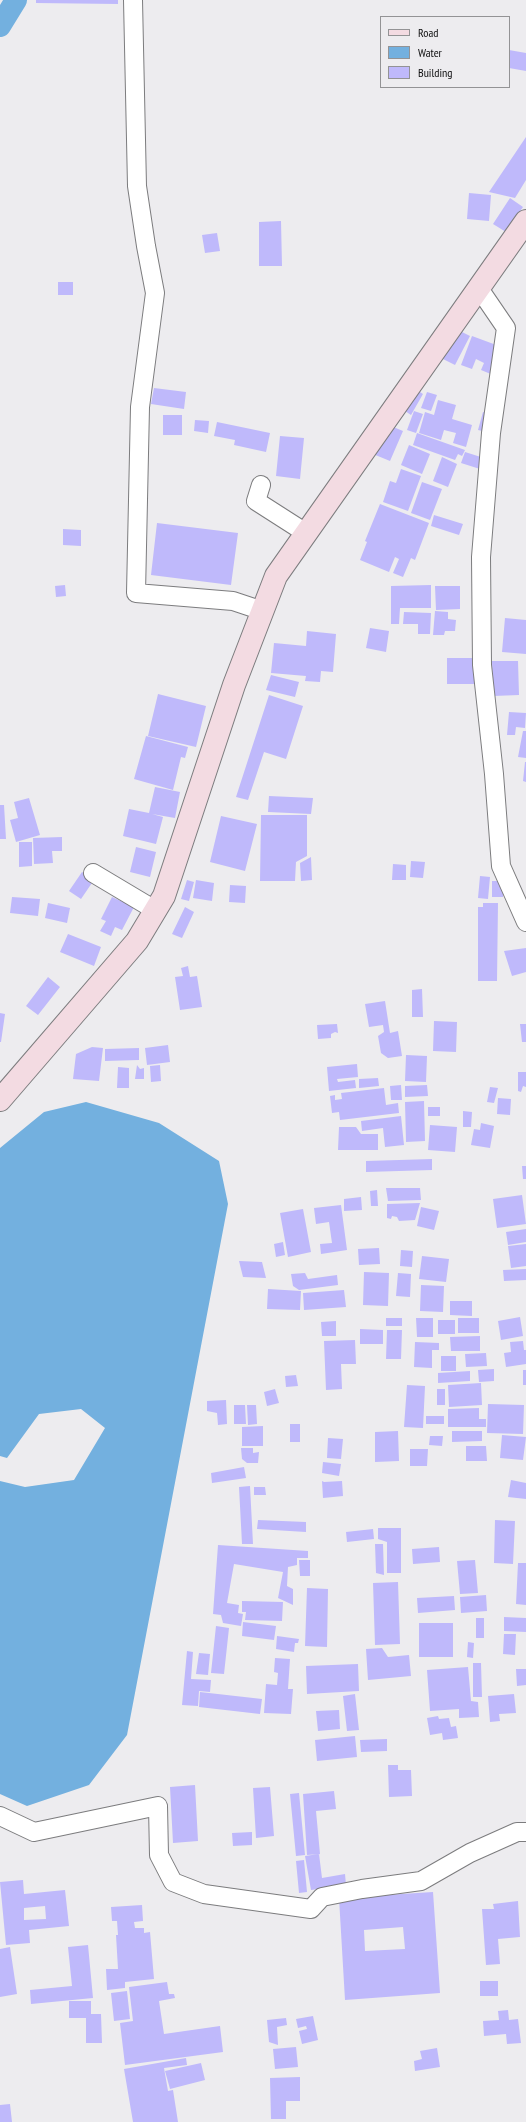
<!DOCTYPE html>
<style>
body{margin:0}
#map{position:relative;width:526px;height:2122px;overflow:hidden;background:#edecef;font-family:"PT Sans Narrow",sans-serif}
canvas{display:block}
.legend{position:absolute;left:380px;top:16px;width:130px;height:72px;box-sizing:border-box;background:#edecef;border:1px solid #939395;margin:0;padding:5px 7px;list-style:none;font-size:12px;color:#0d0d0e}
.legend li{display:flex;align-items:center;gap:8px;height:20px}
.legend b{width:20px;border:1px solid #939395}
</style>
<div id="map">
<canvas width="526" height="2122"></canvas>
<ul class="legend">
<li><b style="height:5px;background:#f3dbe2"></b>Road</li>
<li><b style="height:11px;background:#73b0df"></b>Water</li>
<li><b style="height:11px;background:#bfb9fb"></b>Building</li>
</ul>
</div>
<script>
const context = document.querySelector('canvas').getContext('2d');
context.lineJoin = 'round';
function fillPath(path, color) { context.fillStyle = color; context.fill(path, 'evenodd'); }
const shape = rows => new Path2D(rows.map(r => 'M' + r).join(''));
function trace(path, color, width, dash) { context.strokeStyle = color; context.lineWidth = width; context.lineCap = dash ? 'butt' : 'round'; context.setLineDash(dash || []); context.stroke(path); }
fillPath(shape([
 [86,1102,159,1123,219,1161,228,1204,127,1735,89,1785,27,1806,0,1794,0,1481,25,1487,74,1480,105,1428,81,1409,39,1414,7,1458,0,1456,0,1148,44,1112]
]), '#73b0df');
trace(shape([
 [0,26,16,0]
]), '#73b0df', 22);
fillPath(shape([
 [36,0,118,0,118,4,36,3],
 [509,50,526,53,526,71,509,68],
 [526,137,526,180,515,198,489,192],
 [469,193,491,195,489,221,467,219],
 [510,198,523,207,506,232,493,224],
 [281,221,282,266,259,266,259,222],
 [217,233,220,251,205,253,202,235],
 [58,282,73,282,73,295,58,295],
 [454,328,470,336,455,365,439,357],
 [472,336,499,346,491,365,502,370,498,377,481,370,484,363,476,359,472,369,461,365],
 [154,388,186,392,184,409,151,404],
 [417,390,423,394,411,415,405,411],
 [427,392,437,395,431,411,421,408],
 [438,400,456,405,452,419,472,425,466,447,453,443,456,433,444,430,441,440,419,433,425,412,434,415],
 [414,411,423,414,416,433,407,430],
 [483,412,496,415,491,433,478,430],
 [163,415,182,415,182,435,163,435],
 [195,420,209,421,208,433,194,431],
 [217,422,270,433,266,452,234,445,235,440,214,436],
 [386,424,403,431,390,461,373,454],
 [417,433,465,450,462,456,458,454,455,460,413,445],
 [280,436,304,438,300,479,276,476],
 [409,445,430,454,422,474,401,465],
 [465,452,484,458,480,469,461,463],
 [442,457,457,464,448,487,433,481],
 [401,469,421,476,408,511,383,502,390,481,396,483],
 [422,482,442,489,430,520,411,513],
 [380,504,429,523,415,560,411,558,403,577,393,573,399,559,395,557,389,572,360,560,367,542,365,541],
 [434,515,463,524,459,535,431,526],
 [157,523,238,533,231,585,151,575],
 [63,529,81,530,81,546,63,545],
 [65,585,66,596,56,597,55,586],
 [431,585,431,608,400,608,399,624,391,624,391,586],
 [435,586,460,586,460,609,436,610],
 [435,611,448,612,448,619,456,620,455,631,445,631,444,635,433,635],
 [404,612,431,613,430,634,418,634,418,624,403,624],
 [505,618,526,620,526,654,502,652],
 [370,628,389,631,386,652,366,648],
 [307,631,336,634,333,672,321,671,320,682,305,681,306,676,271,673,274,643,306,646],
 [447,658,482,658,482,684,447,684],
 [492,661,518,661,519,695,493,696],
 [271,675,299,682,295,697,266,690],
 [158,694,206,706,196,747,148,736],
 [269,695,303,706,286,759,264,752,248,800,236,797],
 [509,712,526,713,525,728,516,727,515,735,507,735],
 [523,731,526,731,526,758,518,757],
 [146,736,188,747,185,758,181,757,173,790,134,779],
 [525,762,526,762,526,782,523,781],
 [155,787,180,792,175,818,152,814,163,817,156,844,123,836,129,809,149,813],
 [269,796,313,798,311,814,268,812],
 [29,798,40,835,16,842,10,820,18,818,14,802],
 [0,805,4,805,6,839,0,839],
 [261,815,307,815,307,856,296,862,295,881,260,881],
 [221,816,257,824,245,871,210,862],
 [62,837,62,851,52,851,53,863,34,864,33,838],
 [19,842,32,842,32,866,19,867],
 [136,847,156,852,150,877,130,872],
 [311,857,312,880,301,881,300,863],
 [411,861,425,862,423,878,410,877],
 [393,864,406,865,406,880,392,880],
 [82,872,94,880,81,899,69,891],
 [480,876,490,877,488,899,478,898],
 [187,880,194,882,189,901,181,899],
 [196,880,214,883,212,901,193,898],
 [492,881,503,881,503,897,492,897],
 [230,885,246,886,245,903,229,902],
 [12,897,40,899,38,916,10,913],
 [112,897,134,907,122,930,115,927,111,936,100,931,106,921,101,919],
 [48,903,70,908,67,923,45,918],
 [483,903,498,903,497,981,478,981,478,907,483,907],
 [185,907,194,912,182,938,172,934],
 [68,934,101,947,94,966,60,952],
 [526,948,526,972,512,976,504,951],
 [188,966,190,977,197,976,202,1007,180,1010,175,977,183,976,181,968],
 [48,977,60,987,38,1015,26,1006],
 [422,989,423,1017,412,1017,412,990],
 [385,1001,390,1033,398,1031,402,1056,388,1058,381,1053,378,1036,384,1032,383,1025,369,1027,365,1004],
 [0,1013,5,1014,1,1042,0,1042],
 [434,1021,457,1022,456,1052,433,1051],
 [337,1024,338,1033,335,1032,331,1034,331,1038,318,1039,317,1025],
 [520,1024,526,1024,526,1042,522,1042],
 [168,1045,170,1062,147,1065,145,1048],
 [92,1047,103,1048,99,1081,73,1079,76,1054],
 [139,1048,139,1060,105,1061,105,1049],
 [406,1055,427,1056,426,1082,405,1081],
 [357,1064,358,1077,337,1079,338,1082,355,1080,356,1088,329,1091,327,1067],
 [137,1065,140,1069,144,1068,144,1079,135,1079],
 [160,1065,161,1081,151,1082,150,1066],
 [118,1067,129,1068,129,1088,117,1088],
 [518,1072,526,1072,526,1087,523,1086,521,1092,518,1091],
 [378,1078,379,1086,359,1088,359,1079],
 [401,1085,402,1100,391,1100,390,1086],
 [427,1085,428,1096,405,1097,405,1086],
 [490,1087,498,1088,494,1103,487,1102],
 [384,1088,386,1105,398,1103,399,1113,340,1120,339,1112,332,1113,330,1096,335,1095,335,1100,342,1099,341,1093],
 [498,1098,511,1099,510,1115,497,1114],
 [424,1101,425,1141,406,1142,405,1102],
 [428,1107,440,1107,440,1116,428,1116],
 [463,1111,472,1112,471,1127,463,1127],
 [401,1116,404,1145,385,1147,383,1128,362,1131,361,1121],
 [481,1123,494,1126,490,1148,471,1145,474,1129,480,1130],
 [430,1125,457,1127,455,1152,428,1150],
 [339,1127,356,1127,361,1134,378,1134,378,1150,338,1150],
 [432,1159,432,1170,366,1172,366,1161],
 [522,1166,526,1166,526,1179,523,1179],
 [386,1188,420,1188,421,1200,388,1201],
 [377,1190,378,1206,371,1206,370,1191],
 [522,1195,526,1224,497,1228,493,1199],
 [361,1197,362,1210,344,1211,344,1199],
 [420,1203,415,1220,399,1221,397,1217,392,1216,391,1219,387,1218,387,1204],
 [341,1205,347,1250,321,1254,320,1244,332,1243,329,1222,316,1224,314,1208],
 [421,1207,439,1211,434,1230,417,1226],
 [303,1209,311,1252,288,1257,280,1213],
 [526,1229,526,1242,508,1245,506,1232],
 [283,1242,285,1255,276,1257,274,1244],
 [526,1244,526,1266,511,1268,508,1246],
 [379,1248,380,1264,359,1265,358,1249],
 [401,1250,413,1251,412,1267,400,1266],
 [422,1256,449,1259,446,1282,419,1279],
 [239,1261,262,1262,266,1278,243,1277],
 [526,1269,526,1280,504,1281,503,1270],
 [364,1272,389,1273,388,1306,363,1305],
 [305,1273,308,1279,337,1275,338,1285,299,1290,293,1286,291,1274],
 [398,1273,411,1274,410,1297,396,1296],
 [421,1285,444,1286,443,1312,420,1311],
 [268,1289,301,1291,300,1310,267,1309],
 [344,1290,346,1307,304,1310,303,1293],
 [450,1301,472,1301,472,1316,450,1315],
 [520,1317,523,1336,501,1340,498,1321],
 [386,1318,402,1318,402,1326,386,1326],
 [416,1318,433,1318,433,1337,417,1337],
 [458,1318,479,1318,479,1333,458,1333],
 [438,1320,455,1320,455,1334,438,1334],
 [336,1321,336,1336,322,1336,321,1322],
 [360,1329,383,1330,383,1344,360,1344],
 [387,1330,402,1330,401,1359,386,1359],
 [480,1336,480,1351,451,1351,450,1337],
 [355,1340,356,1364,341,1364,342,1389,326,1390,324,1341],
 [523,1341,524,1350,526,1350,526,1364,506,1367,504,1353,511,1352,510,1342],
 [415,1342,439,1343,439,1350,432,1350,432,1368,414,1367],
 [486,1353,487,1366,466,1367,465,1354],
 [441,1356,456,1356,456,1371,441,1371],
 [494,1369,494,1381,479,1382,478,1370],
 [523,1370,526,1370,526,1385,523,1385],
 [470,1371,470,1381,438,1383,438,1373],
 [296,1375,298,1386,286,1387,285,1376],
 [481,1383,482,1405,449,1407,448,1385],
 [407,1385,425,1386,423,1428,404,1427],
 [275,1389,279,1403,267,1406,264,1392],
 [437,1389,445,1389,445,1405,437,1405],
 [226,1400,227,1424,218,1425,217,1413,207,1411,207,1401],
 [488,1404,524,1405,523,1434,487,1433],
 [234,1405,245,1405,246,1424,234,1424],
 [247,1405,256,1405,257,1424,248,1425],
 [479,1408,479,1419,486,1419,486,1427,448,1427,448,1409],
 [426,1416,444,1416,444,1424,426,1424],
 [290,1424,300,1424,300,1442,290,1442],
 [263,1426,263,1446,242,1446,242,1427],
 [398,1431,399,1461,375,1462,375,1432],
 [452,1431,482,1431,482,1441,452,1442],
 [502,1435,526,1437,523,1460,500,1458],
 [430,1436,443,1436,442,1446,429,1445],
 [328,1438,343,1439,341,1459,327,1458],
 [466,1446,486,1446,487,1461,466,1461],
 [241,1448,253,1448,253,1453,259,1452,258,1463,247,1463,242,1459],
 [410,1449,428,1449,427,1466,410,1466],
 [323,1462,341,1464,339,1476,322,1473],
 [244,1467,246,1478,212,1483,211,1473],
 [511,1480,526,1483,526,1499,508,1497],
 [322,1481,324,1482,342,1481,343,1496,323,1498],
 [250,1486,253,1544,242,1544,239,1487],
 [254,1487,265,1487,266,1495,254,1495],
 [258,1520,306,1522,306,1532,257,1529],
 [495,1520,515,1521,513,1564,494,1563],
 [378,1528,401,1528,401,1573,387,1573,387,1542,378,1539],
 [373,1529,374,1539,347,1542,346,1532],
 [375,1544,383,1544,384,1575,376,1573],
 [218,1545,308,1551,308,1558,297,1558,297,1565,288,1567,287,1586,293,1589,293,1605,278,1598,283,1572,234,1564,227,1603,239,1605,238,1613,243,1614,241,1626,223,1623,221,1615,213,1614],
 [439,1547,440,1562,413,1564,412,1549],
 [299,1560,310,1560,310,1576,300,1576],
 [475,1560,478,1593,460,1594,457,1561],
 [518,1563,526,1563,526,1605,516,1604],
 [398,1582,400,1644,375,1645,373,1583],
 [307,1588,328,1589,327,1647,305,1646],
 [486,1595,487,1611,461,1613,460,1597],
 [454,1596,455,1610,418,1613,417,1598],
 [242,1601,283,1602,282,1621,245,1620,246,1612,242,1612],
 [504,1617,526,1618,526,1632,504,1631],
 [476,1618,484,1618,484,1638,476,1638],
 [243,1622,276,1626,274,1640,242,1636],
 [419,1623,453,1623,453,1657,419,1657],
 [216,1626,229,1628,224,1674,211,1673],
 [504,1634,516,1634,515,1655,503,1654],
 [277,1636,299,1639,298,1643,295,1643,294,1652,276,1649],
 [468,1642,474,1643,473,1658,467,1657],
 [382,1648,388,1657,409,1655,411,1676,368,1680,366,1649],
 [187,1651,193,1652,191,1679,211,1680,210,1692,199,1691,198,1706,182,1705],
 [199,1653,210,1654,208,1675,196,1674],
 [275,1658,290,1659,288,1689,293,1689,291,1714,264,1713,266,1684,277,1685,278,1673,274,1672],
 [473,1663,481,1663,482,1697,473,1697],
 [358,1664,359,1691,307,1694,306,1666],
 [468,1667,471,1701,478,1702,479,1717,459,1718,459,1709,430,1711,427,1670],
 [516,1669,526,1669,526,1685,517,1686],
 [200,1692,262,1699,260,1714,199,1707],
 [355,1694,359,1730,347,1731,343,1696],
 [514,1694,516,1713,499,1714,500,1721,490,1722,488,1696],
 [339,1710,340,1729,318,1731,316,1711],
 [438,1716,439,1719,449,1718,451,1727,456,1726,458,1738,443,1740,442,1733,430,1735,427,1718],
 [355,1736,357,1757,317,1761,315,1740],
 [387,1739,387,1751,361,1752,360,1740],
 [388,1765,398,1765,398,1770,411,1770,412,1796,389,1797],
 [195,1785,198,1841,173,1843,170,1787],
 [270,1787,274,1836,256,1838,253,1788],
 [334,1791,336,1809,316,1811,320,1854,307,1855,303,1794],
 [299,1793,305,1855,296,1856,290,1794],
 [252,1832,252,1845,233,1846,232,1833],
 [319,1854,322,1878,345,1874,346,1885,311,1890,305,1856],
 [304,1860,307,1892,299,1893,296,1861],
 [23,1880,24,1894,65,1890,69,1926,29,1930,30,1943,6,1945,0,1882],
 [45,1906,46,1919,24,1920,24,1908],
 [433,1892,440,1993,345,2000,339,1898],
 [403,1927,405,1949,365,1951,364,1930],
 [518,1901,520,1937,498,1939,500,1964,486,1965,482,1909,494,1909,493,1904],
 [142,1905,143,1921,134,1922,135,1928,144,1928,144,1933,150,1932,154,1979,125,1982,125,1988,107,1990,106,1969,118,1969,116,1935,118,1935,117,1921,112,1921,111,1907],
 [88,1945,93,1998,31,2004,30,1990,72,1986,68,1947],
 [10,1947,17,1994,0,1997,0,1949],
 [480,1981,498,1981,498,1996,480,1996],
 [167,1982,169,1994,174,1994,175,1998,159,2001,164,2034,220,2026,223,2052,125,2065,120,2023,133,2021,129,1987],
 [127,1991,130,2019,114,2021,111,1993],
 [69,2001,91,2001,91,2014,101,2014,102,2043,86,2043,86,2018,69,2018],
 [508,2010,509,2020,518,2019,521,2043,507,2044,506,2034,484,2036,483,2021,499,2020,498,2011],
 [313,2016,318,2040,302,2044,299,2031,307,2029,306,2026,298,2028,296,2019],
 [286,2018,287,2025,277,2027,278,2045,269,2042,267,2020],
 [296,2047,298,2067,275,2069,273,2049],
 [437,2048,440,2067,415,2071,414,2061,422,2059,420,2051],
 [186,2058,187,2065,164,2068,168,2091,173,2090,178,2122,133,2122,124,2069],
 [201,2063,205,2080,170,2089,165,2071],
 [300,2077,300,2101,286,2101,286,2119,271,2119,270,2078],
 [10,2104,12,2122,0,2122,0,2105]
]), '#bfb9fb');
const minor = shape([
 [133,0,137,186,146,246,155,293,140,407,136,593,233,601,263,611],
 [478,287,506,328,491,433,481,557,482,665,494,774,501,866,526,922],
 [261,485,256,501,306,533],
 [93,873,155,910],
 [0,1816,34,1832,158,1806,159,1855,173,1882,204,1894,311,1909,322,1897,362,1889,421,1881,470,1853,517,1832,526,1832]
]);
const secondary = shape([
 [0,1100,137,941,164,896,234,685,276,576,526,221]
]);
trace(minor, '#7c7c7e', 20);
trace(secondary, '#7c7c7e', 24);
trace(minor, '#fff', 18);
trace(secondary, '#f3dbe2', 22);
</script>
